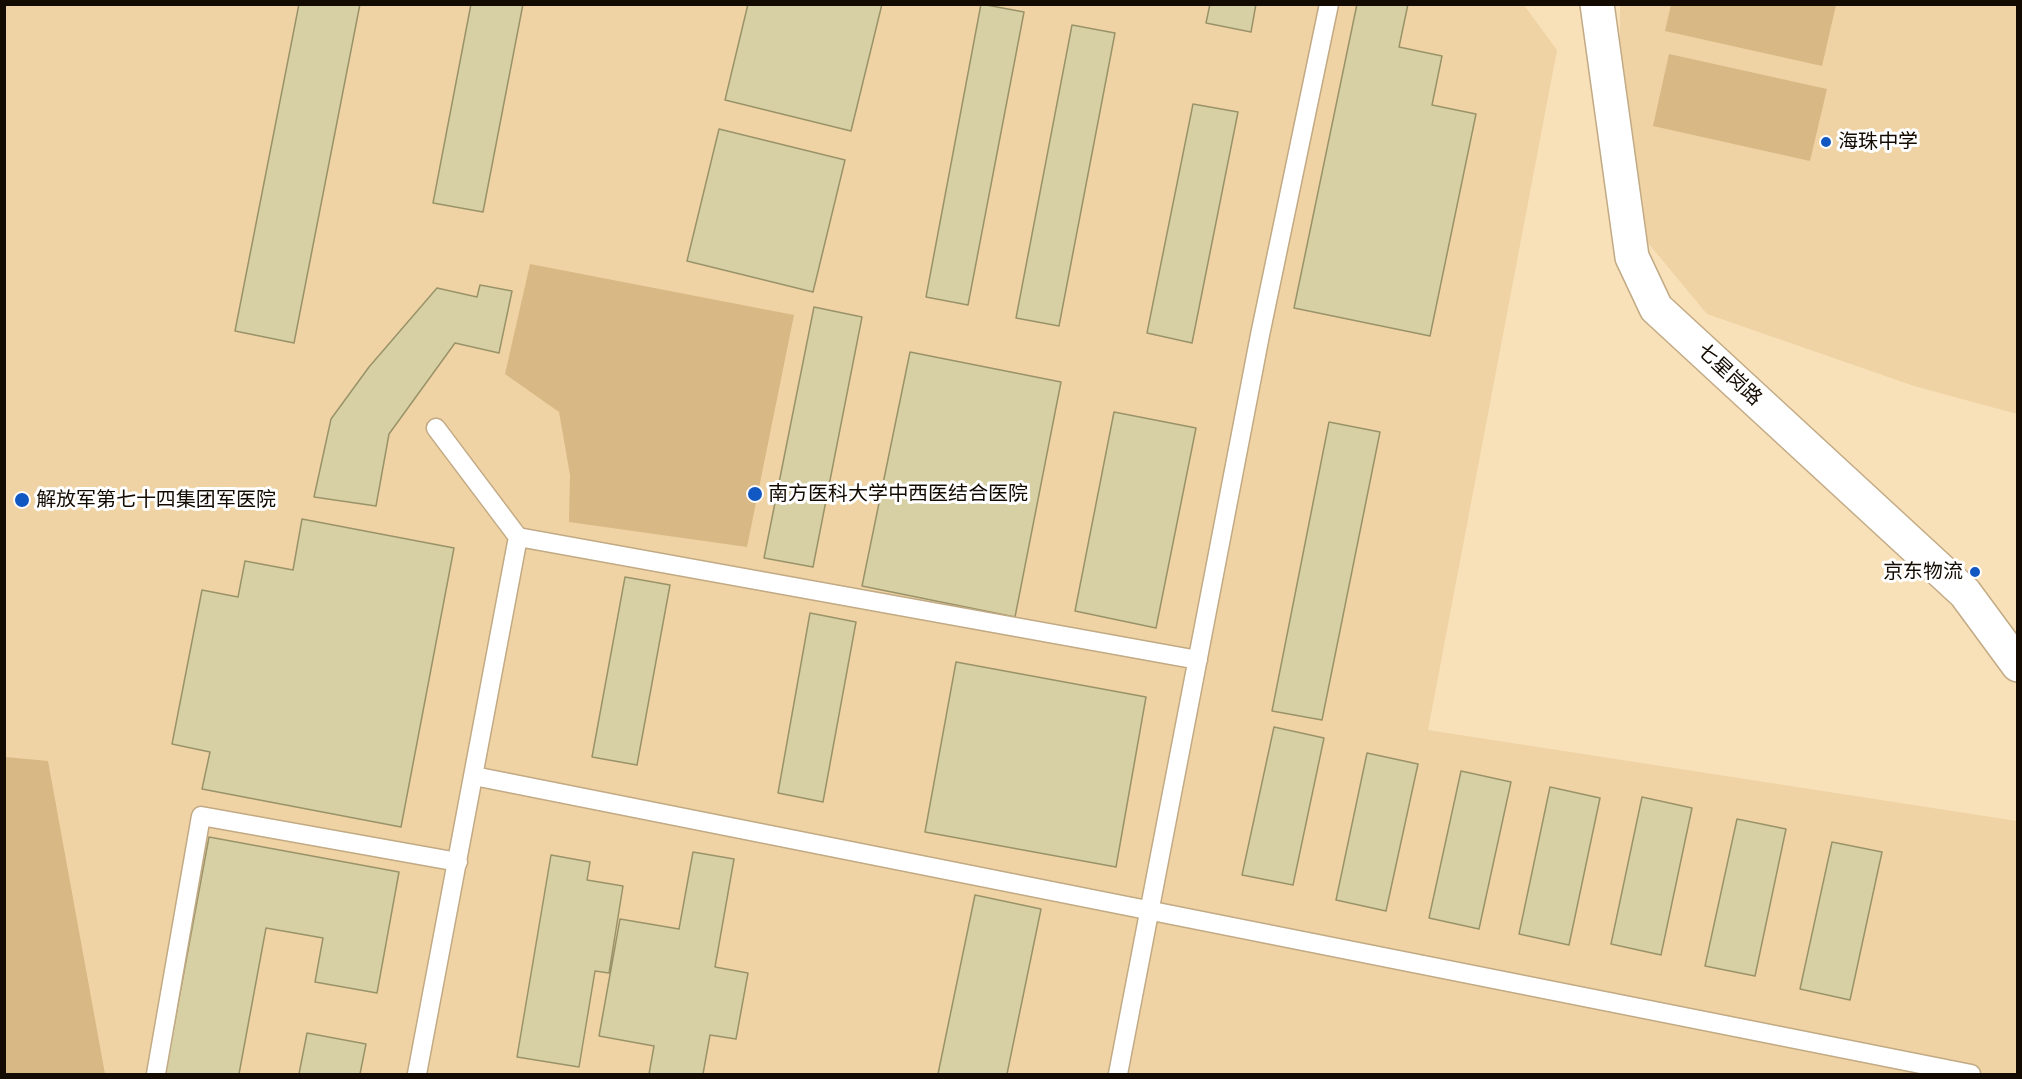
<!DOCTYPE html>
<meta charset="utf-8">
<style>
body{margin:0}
#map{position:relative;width:2022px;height:1079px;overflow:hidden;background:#f8e0b8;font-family:Helvetica,sans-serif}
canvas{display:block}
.frame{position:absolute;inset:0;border:6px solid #130b01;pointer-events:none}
</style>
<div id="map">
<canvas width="2022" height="1079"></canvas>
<div class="frame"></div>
</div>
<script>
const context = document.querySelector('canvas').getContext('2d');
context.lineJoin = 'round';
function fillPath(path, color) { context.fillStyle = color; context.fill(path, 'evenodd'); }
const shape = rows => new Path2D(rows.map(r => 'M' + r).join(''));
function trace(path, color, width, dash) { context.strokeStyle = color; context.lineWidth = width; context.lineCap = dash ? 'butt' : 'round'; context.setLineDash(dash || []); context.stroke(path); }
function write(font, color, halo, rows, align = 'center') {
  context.font = font + ' Helvetica,"Noto Sans SC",sans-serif'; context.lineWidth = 6; context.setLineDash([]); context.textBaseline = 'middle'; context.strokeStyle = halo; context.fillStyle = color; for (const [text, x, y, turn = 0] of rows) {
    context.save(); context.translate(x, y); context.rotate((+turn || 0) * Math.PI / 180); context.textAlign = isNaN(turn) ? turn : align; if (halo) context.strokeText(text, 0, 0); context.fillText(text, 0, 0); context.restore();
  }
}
fillPath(shape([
 [5,5,1524,5,1557,50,1428,730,2017,821,2017,1074,5,1074],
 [1620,5,2017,5,2017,414,1914,386,1707,314,1648,243,1620,41]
]), '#efd3a4');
fillPath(shape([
 [1671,5,1671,4,1836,5,1822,66,1665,31],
 [1669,54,1827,89,1810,161,1653,126],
 [530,264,794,315,747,547,569,522,570,475,559,412,505,374],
 [5,757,48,761,105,1074,5,1074]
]), '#d8b884');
const building = shape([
 [299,4,360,4,294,343,235,331,299,4],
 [471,4,523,4,483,212,433,203,471,4],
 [748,4,882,4,851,131,725,100,748,4],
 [981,4,1024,12,968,305,926,297,981,4],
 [1210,4,1256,4,1251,32,1206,23,1210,4],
 [1357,4,1408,4,1399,47,1442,56,1432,105,1476,114,1430,336,1294,308,1357,4],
 [1072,25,1115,33,1059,326,1016,318,1072,25],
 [1193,104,1238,112,1192,343,1147,333,1193,104],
 [719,129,845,160,813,292,687,261,719,129],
 [480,285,512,291,499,353,455,343,389,434,376,506,314,497,331,419,369,367,437,288,477,297,480,285],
 [814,307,862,317,813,567,764,558,814,307],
 [910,352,1061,382,1015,617,862,586,910,352],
 [1114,412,1196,428,1156,628,1075,611,1114,412],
 [1329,422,1380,432,1322,720,1272,711,1329,422],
 [302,519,454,548,401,827,202,789,210,752,172,744,202,590,238,597,245,561,293,570,302,519],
 [625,577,670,585,637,765,592,757,625,577],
 [810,613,856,622,823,802,778,793,810,613],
 [956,662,1146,697,1116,867,925,832,956,662],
 [1274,727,1324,738,1293,885,1242,875,1274,727],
 [1367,753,1418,764,1386,911,1336,900,1367,753],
 [1461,771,1511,782,1479,929,1429,918,1461,771],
 [1550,787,1600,798,1569,945,1519,934,1550,787],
 [1642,797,1692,808,1661,955,1611,944,1642,797],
 [1737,819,1786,829,1755,976,1705,966,1737,819],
 [209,837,399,872,377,993,315,982,323,938,266,928,239,1074,165,1074,209,837],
 [1832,842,1882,852,1850,1000,1800,989,1832,842],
 [693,852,734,859,715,967,748,973,736,1039,710,1035,703,1074,649,1074,654,1046,599,1036,620,919,679,929,693,852],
 [551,855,590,862,587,880,623,886,609,973,595,971,579,1067,517,1057,551,855],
 [975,895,1041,909,1007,1074,938,1074,975,895],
 [307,1033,366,1044,360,1074,299,1074,307,1033]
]);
fillPath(building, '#d8d0a5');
trace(building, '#9a9369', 1.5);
const service = shape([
 [518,537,1198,660],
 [474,776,1971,1074],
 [156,1074,201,816,458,862],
 [417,1074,518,537,436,428],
 [1118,1074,1260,335,1329,4]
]);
const minor = shape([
 [1597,4,1632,257,1656,308,1965,593,2018,665]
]);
trace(service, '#c1aa84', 21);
trace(minor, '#c1aa84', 36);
trace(service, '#fff', 18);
trace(minor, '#fff', 33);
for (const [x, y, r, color] of [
 [1826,142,6,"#1158c3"],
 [755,494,8,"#1158c3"],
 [22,500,8,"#1158c3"],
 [1975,572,6,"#1158c3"]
]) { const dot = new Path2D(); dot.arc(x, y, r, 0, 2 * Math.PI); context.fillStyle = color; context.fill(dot); trace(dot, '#fff', 2); }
write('20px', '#130b01', '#fff', [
 ["海珠中学",1838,142],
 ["南方医科大学中西医结合医院",768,494],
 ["解放军第七十四集团军医院",36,500],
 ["京东物流",1963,572,"right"]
], 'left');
write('20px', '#130b01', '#fff', [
 ["七星岗路",1729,375,43]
]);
</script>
